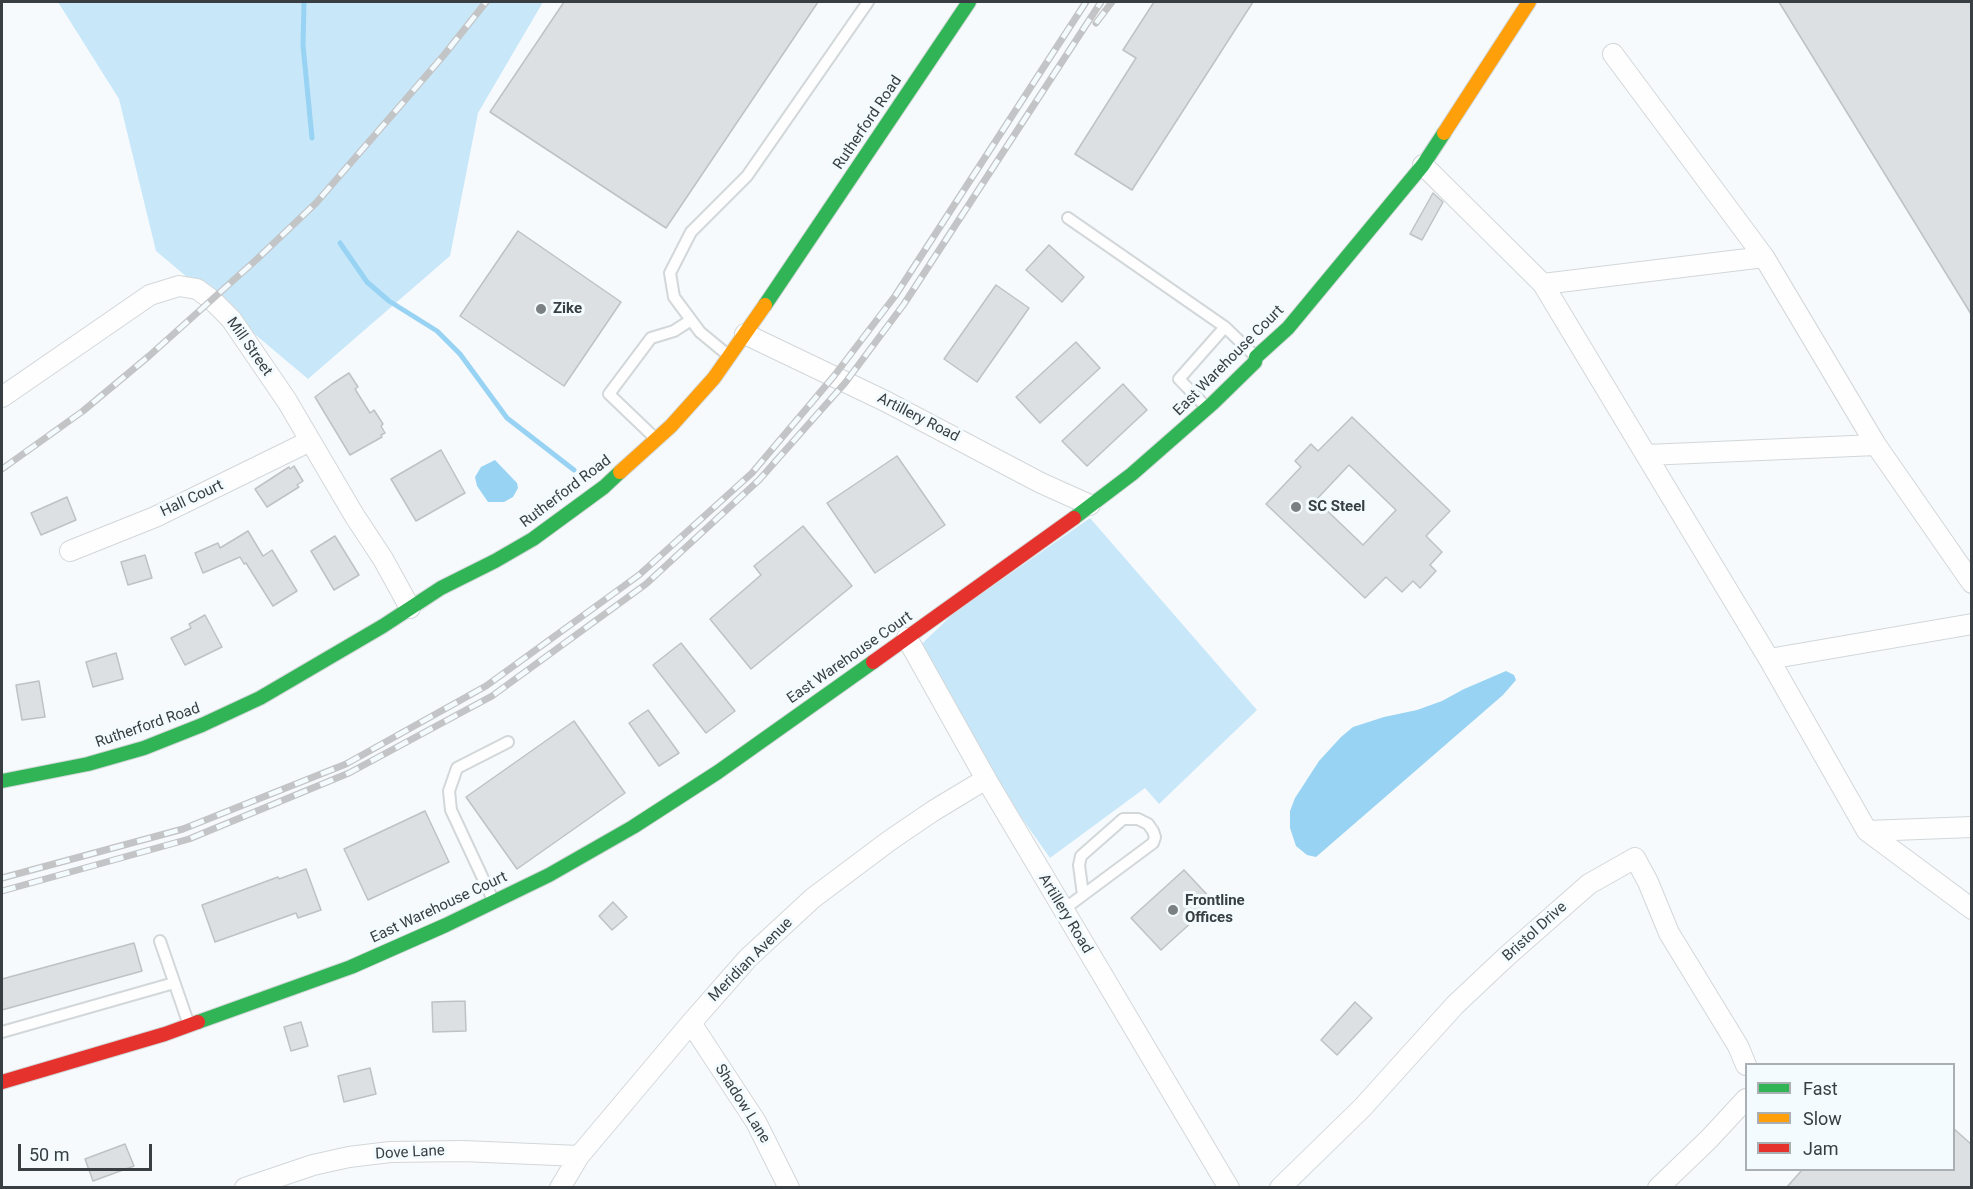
<!DOCTYPE html>
<style>
body{margin:0}
#map{position:relative;width:1973px;height:1189px;overflow:hidden;background:#f7fafc;font-family:Roboto,sans-serif}
canvas{display:block}
.frame{position:absolute;inset:0;border:3px solid #383e42;pointer-events:none}
.legend{position:absolute;left:1745px;top:1063px;width:210px;height:108px;box-sizing:border-box;background:#f4fbff;border:2px solid #a9afb3;margin:0;padding:8px 10px;list-style:none;font-size:18px;color:#383e42}
.legend li{display:flex;align-items:center;gap:12px;height:30px}
.legend b{width:30px;border:2px solid #a9afb3}
.scale{position:absolute;left:18px;top:1144px;width:134px;height:27px;box-sizing:border-box;border:3px solid #383e42;border-top:0;padding-left:8px;font-size:18px;line-height:21px;white-space:nowrap;color:#383e42;-webkit-text-stroke:4px #f4fbff;paint-order:stroke}
</style>
<div id="map">
<canvas width="1973" height="1189"></canvas>
<div class="frame"></div>
<ul class="legend">
<li><b style="height:8px;background:#30b455"></b>Fast</li>
<li><b style="height:8px;background:#ff9f0a"></b>Slow</li>
<li><b style="height:8px;background:#e5322d"></b>Jam</li>
</ul>
<div class="scale">50 m</div>
</div>
<script>
const context = document.querySelector('canvas').getContext('2d');
context.lineJoin = 'round';
function fillPath(path, color) { context.fillStyle = color; context.fill(path, 'evenodd'); }
const shape = rows => new Path2D(rows.map(r => 'M' + r).join(''));
function trace(path, color, width, dash) { context.strokeStyle = color; context.lineWidth = width; context.lineCap = dash ? 'butt' : 'round'; context.setLineDash(dash || []); context.stroke(path); }
function write(font, color, halo, rows, align = 'center') {
  context.font = font + ' Roboto,sans-serif'; context.lineWidth = 6; context.setLineDash([]); context.textBaseline = 'middle'; context.strokeStyle = halo; context.fillStyle = color; for (const [text, x, y, turn = 0] of rows) {
    context.save(); context.translate(x, y); context.rotate((+turn || 0) * Math.PI / 180); context.textAlign = isNaN(turn) ? turn : align; if (halo) context.strokeText(text, 0, 0); context.fillText(text, 0, 0); context.restore();
  }
}
fillPath(shape([
 [58,2,543,2,478,113,450,256,308,379,156,251,119,99],
 [1090,518,1257,710,1159,804,1145,788,1050,858,908,657,954,613]
]), '#c8e8fa');
fillPath(shape([
 [495,460,517,483,518,488,513,497,504,502,488,502,477,486,475,477,481,467],
 [1506,671,1514,675,1516,680,1503,695,1316,857,1307,855,1296,846,1290,828,1290,811,1295,798,1319,761,1341,737,1353,727,1384,717,1417,710,1442,701,1464,689]
]), '#98d3f4');
trace(shape([
 [304,2,303,45,312,138],
 [340,243,367,282,389,301,437,331,460,354,507,418,574,470]
]), '#98d3f4', 5);
const building = shape([
 [564,2,818,2,666,228,490,112,564,2],
 [1154,2,1253,2,1132,190,1075,154,1136,58,1123,50,1154,2],
 [1779,2,1971,2,1971,314,1779,2],
 [1433,193,1443,202,1422,240,1410,234,1433,193],
 [518,231,621,302,564,386,460,316,518,231],
 [1049,245,1084,277,1062,302,1026,270,1049,245],
 [996,285,1029,308,977,382,944,359,996,285],
 [1076,342,1100,368,1040,423,1016,397,1076,342],
 [349,373,358,387,355,389,370,413,374,410,383,424,381,426,385,433,381,435,382,437,350,455,315,397,332,384,349,373],
 [1123,384,1147,410,1087,466,1062,441,1123,384],
 [1352,417,1450,511,1426,536,1442,552,1430,565,1436,571,1420,588,1413,581,1402,592,1386,577,1365,598,1266,504,1301,467,1295,461,1311,444,1318,451,1352,417],
 [1349,465,1396,510,1363,545,1316,500,1349,465],
 [441,450,465,493,416,521,391,479,441,450],
 [897,456,945,525,875,573,827,503,897,456],
 [294,466,303,481,297,485,299,487,267,507,255,489,289,467,290,469,294,466],
 [67,497,76,520,41,535,31,513,67,497],
 [803,526,852,586,751,669,710,619,761,575,754,566,803,526],
 [248,531,263,556,272,550,297,591,273,606,246,563,244,564,240,557,203,573,195,553,218,543,220,548,248,531],
 [335,536,359,575,334,590,311,551,335,536],
 [145,555,152,578,128,585,121,562,145,555],
 [205,615,222,647,185,665,171,638,191,628,189,624,205,615],
 [681,643,735,711,706,733,653,665,681,643],
 [116,653,123,679,93,687,86,662,116,653],
 [39,681,45,717,22,720,16,685,39,681],
 [648,710,679,753,659,766,629,723,648,710],
 [574,721,625,793,517,869,466,797,574,721],
 [425,811,449,862,368,900,344,849,425,811],
 [306,869,321,910,298,918,296,913,215,942,202,905,278,877,279,879,306,869],
 [1184,870,1214,902,1161,950,1131,918,1184,870],
 [613,902,627,917,612,930,599,916,613,902],
 [134,943,142,971,2,1010,2,979,134,943],
 [465,1001,466,1031,433,1032,432,1002,465,1001],
 [1355,1002,1372,1018,1337,1055,1321,1040,1355,1002],
 [301,1022,308,1046,291,1051,284,1027,301,1022],
 [370,1068,376,1094,344,1102,338,1076,370,1068],
 [1953,1128,1971,1144,1971,1188,1786,1188,1802,1170,1953,1170,1953,1128],
 [125,1144,134,1166,93,1181,85,1159,125,1144]
]);
fillPath(building, '#dce0e3');
trace(building, '#bec2c5', 1.5);
const lane = shape([
 [1068,218,1225,327,1255,356],
 [729,356,700,332,674,297,670,273,691,232,747,176,868,2],
 [1207,408,1179,379,1225,327],
 [656,439,609,394,651,338,674,331,691,320],
 [494,902,451,810,449,791,457,768,508,742],
 [1063,910,1075,901,1153,843,1155,837,1153,831,1148,824,1138,819,1123,819,1081,856,1079,865,1083,895],
 [160,941,189,1025],
 [2,1032,174,983]
]);
const street = shape([
 [1613,54,1764,257,1876,445,1972,583],
 [1423,165,1543,284,1769,659,1867,831,1972,909],
 [1543,284,1764,257],
 [745,334,885,401,1041,483,1090,505],
 [2,397,150,295,179,286,197,289,212,300,231,319,287,401,354,515,383,559,410,608],
 [1647,455,1876,445],
 [70,551,155,517,310,441],
 [907,638,986,779,1229,1188],
 [1769,659,1972,624],
 [1867,831,1972,827],
 [691,1023,756,1122,789,1188],
 [245,1188,313,1165,349,1157,390,1152,463,1151,579,1156],
 [560,1188,579,1156,691,1023,748,958,813,898,889,841,933,811,986,779],
 [1280,1188,1362,1108,1455,1005,1507,956,1589,884,1635,858,1648,882,1669,933,1738,1046,1746,1065],
 [1658,1188,1709,1139,1746,1099]
]);
const fast = shape([
 [765,305,969,2],
 [1074,518,1132,474,1213,403,1255,362,1256,357,1288,328,1423,165,1444,133],
 [2,781,88,764,144,748,202,725,260,698,383,626,441,588,495,561,533,539,604,487,620,472],
 [198,1022,351,967,446,925,549,875,633,827,718,772,873,662]
]);
const slow = shape([
 [1444,133,1529,2],
 [620,472,671,426,714,378,765,305]
]);
const jam = shape([
 [873,662,1074,518],
 [2,1082,165,1034,198,1022]
]);
trace(lane, '#d2d7d9', 14);
trace(street, '#d2d7d9', 22);
trace(fast, '#d2d7d9', 16);
trace(slow, '#d2d7d9', 16);
trace(jam, '#d2d7d9', 16);
trace(lane, '#fefeff', 10);
trace(street, '#fefeff', 20);
trace(fast, '#30b455', 14);
trace(slow, '#ff9f0a', 14);
trace(jam, '#e5322d', 14);
const rail = shape([
 [1096,23,1112,2],
 [2,469,83,411,149,356,256,260,316,203,444,55,486,2],
 [2,878,183,829,346,764,486,686,639,575,752,473,834,376,895,296,1086,2],
 [2,891,189,839,349,773,492,696,646,584,759,480,845,383,904,304,1101,2]
]);
trace(rail, '#c3c4c6', 7);
trace(rail, '#f4fbff', 4.5, [14]);
for (const [x, y, r, color] of [
 [541,309,6,"#7b8083"],
 [1296,507,6,"#7b8083"],
 [1173,910,6,"#7b8083"]
]) { const dot = new Path2D(); dot.arc(x, y, r, 0, 2 * Math.PI); context.fillStyle = color; context.fill(dot); trace(dot, '#f4fbff', 2); }
write('15px', '#383e42', '#f4fbff', [
 ["Rutherford Road",868,123,-56],
 ["Mill Street",249,347,55],
 ["East Warehouse Court",1229,361,-45],
 ["Artillery Road",918,418,27],
 ["Rutherford Road",566,492,-37],
 ["Hall Court",192,499,-25],
 ["East Warehouse Court",850,658,-35],
 ["Rutherford Road",148,726,-19],
 ["East Warehouse Court",439,908,-25],
 ["Artillery Road",1065,914,59],
 ["Bristol Drive",1535,932,-42],
 ["Meridian Avenue",751,960,-45],
 ["Shadow Lane",742,1104,58],
 ["Dove Lane",410,1153,-3]
]);
write('bold 15px', '#383e42', '#f4fbff', [
 ["Zike",553,309],
 ["SC Steel",1308,507],
 ["Frontline",1185,901],
 ["Offices",1185,918]
], 'left');
</script>
